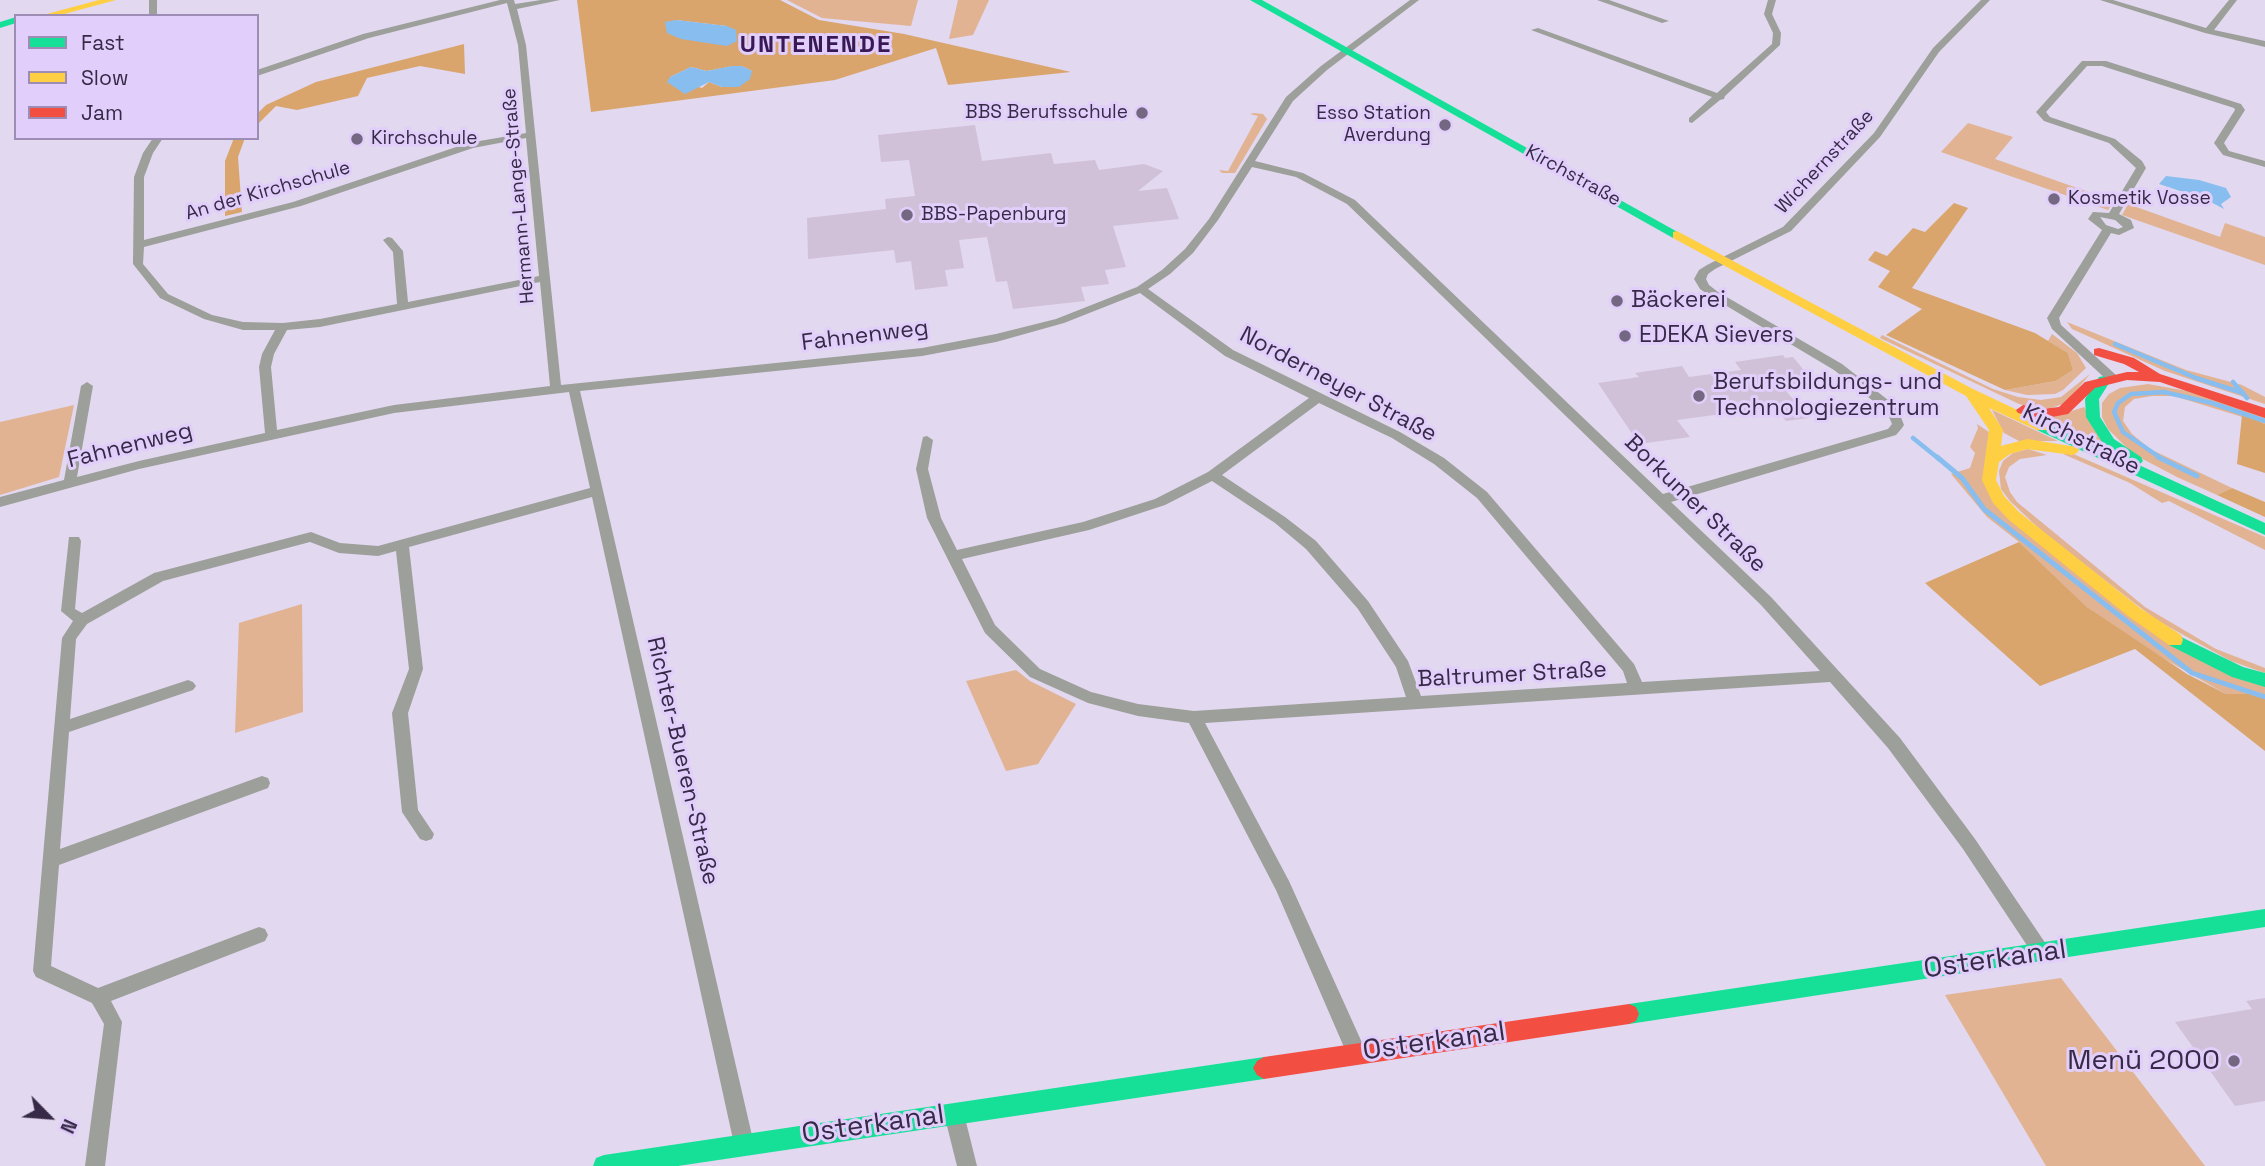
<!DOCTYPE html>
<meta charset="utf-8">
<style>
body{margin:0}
#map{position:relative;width:2265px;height:1166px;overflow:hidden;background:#e2d8f0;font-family:"Space Grotesk",sans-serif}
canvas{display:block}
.legend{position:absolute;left:14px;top:14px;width:245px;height:126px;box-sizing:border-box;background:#e1cefb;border:2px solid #9d8cb3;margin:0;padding:9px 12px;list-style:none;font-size:21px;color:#372a47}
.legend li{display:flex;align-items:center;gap:14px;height:35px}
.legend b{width:35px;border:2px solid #9d8cb3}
.north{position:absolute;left:14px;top:1082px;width:70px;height:70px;-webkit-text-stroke:5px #e1cefb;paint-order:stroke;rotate:115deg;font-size:19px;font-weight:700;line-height:28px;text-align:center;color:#372a47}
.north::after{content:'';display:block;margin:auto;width:24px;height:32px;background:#372a47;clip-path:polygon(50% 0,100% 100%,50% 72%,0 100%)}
</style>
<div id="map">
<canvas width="2265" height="1166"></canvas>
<ul class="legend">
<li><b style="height:9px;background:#16e098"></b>Fast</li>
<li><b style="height:9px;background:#ffcf43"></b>Slow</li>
<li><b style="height:9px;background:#f24e42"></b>Jam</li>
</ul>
<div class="north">N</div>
</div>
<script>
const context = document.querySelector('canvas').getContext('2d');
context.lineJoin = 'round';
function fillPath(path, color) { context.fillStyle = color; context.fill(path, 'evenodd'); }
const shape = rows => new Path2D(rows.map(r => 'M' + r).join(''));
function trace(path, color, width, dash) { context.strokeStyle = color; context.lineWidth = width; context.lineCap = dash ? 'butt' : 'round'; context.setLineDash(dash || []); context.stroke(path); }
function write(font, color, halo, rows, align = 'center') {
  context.font = font + ' "Space Grotesk",sans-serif'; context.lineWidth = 6; context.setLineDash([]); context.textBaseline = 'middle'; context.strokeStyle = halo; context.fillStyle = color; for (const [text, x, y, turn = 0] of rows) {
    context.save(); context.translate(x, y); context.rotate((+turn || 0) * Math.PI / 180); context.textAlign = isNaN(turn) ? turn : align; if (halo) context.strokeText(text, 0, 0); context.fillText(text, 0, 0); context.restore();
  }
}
fillPath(shape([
 [787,0,918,0,911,26,822,18],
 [958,0,989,0,973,35,949,39],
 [1254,113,1263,114,1267,119,1235,173,1222,173,1219,170,1228,171,1258,116,1250,114],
 [1968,123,2013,137,1995,159,2114,201,2108,210,1941,152],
 [2128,204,2220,237,2225,223,2265,237,2265,265,2122,215],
 [2067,322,2186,370,2242,385,2265,397,2265,404,2165,371,2072,329],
 [2052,334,2077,353,2086,368,2063,390,2055,394,2027,395,2005,390,2056,381,2073,370,2068,353,2048,341],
 [1882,335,1993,389,2018,397,2041,400,2061,397,2090,374,2066,403,2051,408,2036,408,2019,404,1880,338],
 [2148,384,2187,391,2265,417,2265,424,2174,396,2152,396,2134,399,2125,407,2123,421,2132,434,2150,449,2232,488,2217,495,2177,477,2133,454,2108,429,2102,417,2102,403,2109,394,2120,388],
 [74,405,59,477,0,495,0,422],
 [2084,407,2109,448,2050,418],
 [1992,410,2058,441,2019,441,2004,433],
 [1977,424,1989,432,1983,481,2115,603,2265,685,2265,694,2226,694,2147,649,2087,607,2019,542,1987,517,1951,474,1970,468,1975,453,1970,447,1978,428],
 [2028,449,2047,455,2020,459,2009,467,2005,477,2010,492,2017,502,2145,607,2216,649,2265,668,2265,673,2231,661,2158,621,2046,535,2010,501,2001,489,1999,471,2003,461,2013,453],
 [2071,453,2265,537,2265,550,2169,501,2162,503,2130,483,2063,454],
 [302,604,303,712,235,733,239,623],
 [1016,670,1030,681,1076,704,1038,764,1006,771,966,681],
 [2061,978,2205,1166,2046,1166,1945,995]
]), '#e1b392');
fillPath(shape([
 [577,0,780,0,819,20,904,34,1071,72,948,85,936,48,835,80,591,112],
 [676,20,727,26,727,46],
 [733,66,742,66,752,71,722,87,709,82,702,88,670,77,691,67,707,71],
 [464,44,465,74,420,66,367,78,358,96,297,110,276,106,257,125,257,114,266,105,316,82],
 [234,138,245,138,238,157,242,212,225,216,225,161],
 [1954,203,1968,208,1912,288,2035,333,2068,353,2073,370,2056,381,2005,390,1886,335,1922,309,1878,287,1890,271,1868,260,1875,251,1887,256,1913,228,1925,232],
 [2242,415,2265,424,2265,473,2237,464],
 [2232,488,2265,502,2265,517,2217,495],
 [2019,542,2087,607,2187,674,2226,694,2265,694,2265,751,2135,649,2040,686,1925,583]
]), '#d9a56d');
fillPath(shape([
 [676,20,727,26,736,30,737,41,727,46,681,39,667,33,665,22],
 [732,66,742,66,752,71,750,79,739,87,722,87,709,82,685,94,667,82,670,77,691,67,707,71],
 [2166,176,2199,180,2226,188,2231,197,2221,204,2224,209,2207,200,2159,184]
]), '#88bdef');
trace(shape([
 [2115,344,2196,378,2243,393],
 [2233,382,2247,398],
 [1913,438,1939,459],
 [2162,459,2123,432,2114,412,2118,403,2131,394,2164,392,2212,403,2265,421]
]), '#88bdef', 4.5);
trace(shape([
 [1937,457,1962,478,1984,509,2192,673,2265,697],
 [2158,457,2197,476]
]), '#88bdef', 5);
fillPath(shape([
 [975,125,982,161,1051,153,1054,164,1095,160,1099,170,1144,164,1163,171,1138,191,1167,188,1179,219,1113,226,1126,267,1105,270,1109,284,1081,287,1085,301,1013,309,1007,281,996,282,987,237,959,240,964,268,945,270,948,286,915,290,911,261,896,263,894,250,808,259,807,218,886,209,885,199,915,196,909,160,881,162,878,135],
 [1783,355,1785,358,1793,357,1813,381,1782,386,1809,418,1786,421,1774,407,1677,420,1690,437,1639,444,1598,383,1639,377,1635,373,1682,366,1689,377,1741,370,1735,362],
 [2265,998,2265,1101,2235,1106,2175,1022,2252,1009,2246,1001]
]), '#d0c1d8');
fillPath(shape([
 [149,0,157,0,157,16,149,16,149,0],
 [500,0,514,0,515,4,541,0,560,0,517,9,526,45,561,385,922,348,996,334,1056,319,1137,287,1162,270,1185,249,1209,219,1286,97,1321,66,1410,0,1419,0,1327,70,1293,101,1255,161,1303,173,1355,200,1663,494,1888,429,1892,424,1887,412,1834,370,1710,296,1700,289,1694,279,1699,270,1707,265,1783,227,1874,133,1933,48,1981,0,1990,0,1939,52,1880,137,1791,231,1715,269,1708,274,1706,279,1709,285,1718,292,1842,364,1897,407,1904,425,1902,428,1896,435,1671,502,1771,597,1900,738,1975,839,2048,947,2051,953,2048,959,2042,961,2036,959,1963,849,1888,748,1830,682,1205,723,1289,881,1364,1047,1366,1054,1364,1061,1357,1063,1350,1061,1276,890,1189,723,1138,716,1088,703,1030,677,985,633,927,518,916,469,923,437,927,436,933,440,928,469,941,518,957,550,1083,522,1155,499,1208,472,1309,398,1225,356,1140,293,1064,323,996,342,922,356,580,391,754,1144,751,1151,744,1154,737,1151,734,1144,592,497,409,547,423,669,408,713,418,810,434,834,432,839,426,841,420,839,402,812,392,713,409,669,396,551,378,556,339,553,310,542,163,581,87,624,76,639,70,719,188,680,193,682,196,686,193,690,69,732,60,849,262,776,268,778,270,783,268,788,59,865,51,966,98,988,259,927,265,929,268,935,265,941,111,1001,122,1022,105,1166,85,1166,104,1024,92,1003,36,977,33,971,62,638,73,621,61,611,69,537,79,537,81,541,75,609,82,613,154,573,311,532,340,543,378,546,590,488,569,392,394,413,139,469,0,507,0,497,64,480,81,386,87,382,93,386,77,477,139,461,265,433,259,367,262,354,275,330,243,330,204,319,160,298,133,264,134,177,143,153,153,138,163,138,153,153,144,177,144,240,293,202,468,143,526,133,518,45,507,3,369,38,257,76,257,70,363,34,500,0],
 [526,138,539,276,408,302,403,251,392,238,388,237,383,240,393,252,397,304,320,319,283,323,243,322,212,315,168,294,143,264,144,247,301,206,473,148,526,138],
 [1252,167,1296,177,1347,204,1761,605,1820,671,1642,682,1634,664,1487,492,1444,458,1400,432,1233,350,1148,289,1170,274,1193,253,1218,220,1252,167],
 [540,282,550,386,394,405,277,430,271,367,274,354,287,330,320,327,540,282],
 [1319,403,1392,438,1434,464,1477,498,1623,671,1627,683,1421,696,1408,661,1368,601,1316,541,1285,517,1222,475,1319,403],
 [1212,481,1275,523,1306,549,1358,609,1396,667,1406,697,1194,711,1138,704,1091,692,1040,669,995,625,962,559,1089,530,1165,505,1212,481],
 [1597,0,1609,0,1669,21,1662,23,1597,0],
 [1768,0,1776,0,1772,14,1781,33,1780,45,1725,96,1724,99,1720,100,1692,123,1689,122,1689,118,1712,97,1531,30,1538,28,1717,93,1772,44,1773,33,1764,14,1768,0],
 [2100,0,2113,0,2206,28,2229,0,2237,0,2214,30,2265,41,2265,47,2205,33,2100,0],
 [2082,61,2106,61,2241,104,2245,110,2224,143,2229,151,2265,161,2265,167,2223,155,2214,143,2235,110,2234,108,2102,66,2087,66,2046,112,2050,117,2115,139,2142,161,2146,168,2119,214,2131,220,2134,228,2119,235,2111,233,2059,318,2061,325,2116,375,2118,378,2112,382,2108,381,2052,329,2047,318,2102,230,2088,219,2093,212,2109,213,2136,168,2109,143,2044,121,2036,112,2082,61],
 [2100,217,2115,220,2123,227,2118,229,2106,225,2100,217],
 [954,1104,961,1107,964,1114,977,1166,957,1166,944,1114,947,1107,954,1104]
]), '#9d9f9a');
fillPath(shape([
 [1250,0,1262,0,1683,235,1681,238,1673,238,1250,0],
 [16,17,16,23,0,28,0,22,16,17],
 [2104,376,2111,380,2099,399,2100,417,2114,439,2141,457,2143,461,2139,465,2265,523,2265,535,2037,430,2035,427,2037,424,2047,424,2120,457,2104,445,2086,417,2085,399,2099,377,2104,376],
 [2175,634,2243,667,2265,673,2265,687,2232,677,2169,645,2167,640,2169,635,2175,634],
 [2265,909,2265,927,1629,1024,1622,1021,1619,1014,1622,1007,1629,1004,2265,909],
 [1264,1057,1271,1061,1275,1068,1271,1075,1264,1079,678,1166,593,1166,596,1158,604,1155,1264,1057]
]), '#16e098');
fillPath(shape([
 [99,0,116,0,57,16,39,16,99,0],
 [1677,231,1971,388,2047,424,2049,427,2047,430,2037,430,1989,408,2003,430,2001,446,2027,439,2077,447,2079,450,2077,453,2072,455,2027,449,2010,454,1999,462,1996,480,2004,496,2019,512,2140,608,2181,635,2183,640,2181,645,2169,645,2128,616,2009,520,1993,503,1982,480,1989,430,1966,396,1673,238,1673,232,1677,231]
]), '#ffcf43');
fillPath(shape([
 [2099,348,2134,358,2160,374,2265,408,2265,418,2160,382,2127,380,2095,388,2068,414,2042,419,2018,413,2016,410,2023,405,2042,409,2059,407,2085,382,2127,372,2139,372,2124,364,2094,355,2094,349,2099,348],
 [1629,1004,1636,1007,1639,1014,1636,1021,1629,1024,1264,1079,1257,1075,1253,1068,1257,1061,1264,1057,1629,1004]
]), '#f24e42');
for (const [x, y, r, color] of [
 [1142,113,7,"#736782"],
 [1445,125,7,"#736782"],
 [357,139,7,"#736782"],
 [2054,199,7,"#736782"],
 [907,215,7,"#736782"],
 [1617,301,7,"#736782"],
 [1625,336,7,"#736782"],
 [1699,396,7,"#736782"],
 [2234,1061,7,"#736782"]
]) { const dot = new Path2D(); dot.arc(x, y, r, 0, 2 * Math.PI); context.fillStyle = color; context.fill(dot); trace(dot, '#e1cefb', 2.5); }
write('19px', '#372a47', '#e1cefb', [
 ["BBS Berufsschule",1128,113,"right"],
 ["Esso Station",1431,114,"right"],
 ["Averdung",1431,136,"right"],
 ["Kirchschule",371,139],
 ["Kosmetik Vosse",2068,199],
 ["BBS-Papenburg",921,215]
], 'left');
write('19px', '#372a47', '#e1cefb', [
 ["Wichernstraße",1825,162,-47],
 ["Kirchstraße",1573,176,29],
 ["An der Kirchschule",268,191,-16],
 ["Hermann-Lange-Straße",519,196,-95]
]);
write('23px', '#372a47', '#e1cefb', [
 ["Bäckerei",1631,301],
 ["EDEKA Sievers",1639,336],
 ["Berufsbildungs- und",1713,383],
 ["Technologiezentrum",1713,409]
], 'left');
write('23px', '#372a47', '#e1cefb', [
 ["Fahnenweg",865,336,-7],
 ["Norderneyer Straße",1338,385,28],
 ["Kirchstraße",2081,440,27],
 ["Fahnenweg",130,446,-14],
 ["Borkumer Straße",1695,504,44],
 ["Baltrumer Straße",1512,675,-3],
 ["Richter-Bueren-Straße",682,761,77]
]);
context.letterSpacing = '2px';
write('bold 24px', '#381855', '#e1cefb', [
 ["UNTENENDE",816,45]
]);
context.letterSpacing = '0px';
write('28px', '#372a47', '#e1cefb', [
 ["Osterkanal",1995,960,-8],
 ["Osterkanal",1434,1042,-8],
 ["Osterkanal",873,1125,-8]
]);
write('28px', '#372a47', '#e1cefb', [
 ["Menü 2000",2220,1061]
], 'right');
</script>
